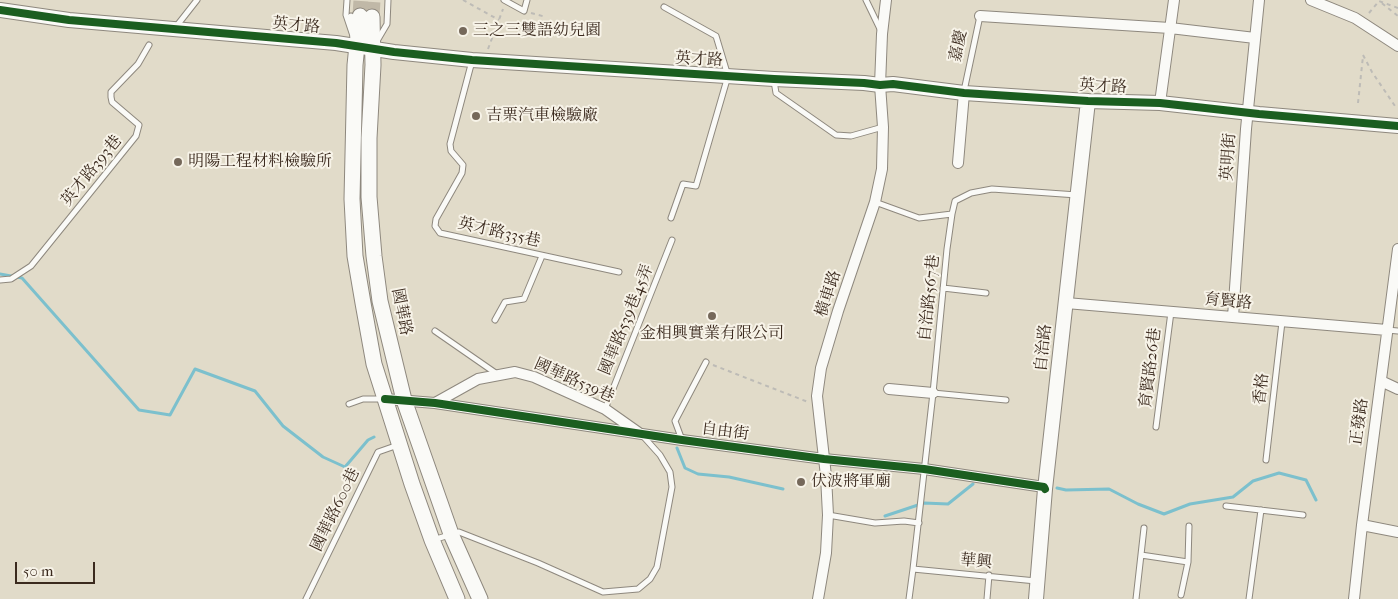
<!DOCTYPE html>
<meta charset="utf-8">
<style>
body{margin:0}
#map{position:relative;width:1398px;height:599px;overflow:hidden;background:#e1dbc9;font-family:"IM FELL French Canon",serif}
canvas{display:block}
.scale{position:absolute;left:15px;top:562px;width:80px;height:22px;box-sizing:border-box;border:2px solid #3b2a1e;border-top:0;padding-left:6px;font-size:15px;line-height:18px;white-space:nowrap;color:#3b2a1e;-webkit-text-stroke:4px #f7f3e8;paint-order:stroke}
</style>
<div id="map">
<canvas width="1398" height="599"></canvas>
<div class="scale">50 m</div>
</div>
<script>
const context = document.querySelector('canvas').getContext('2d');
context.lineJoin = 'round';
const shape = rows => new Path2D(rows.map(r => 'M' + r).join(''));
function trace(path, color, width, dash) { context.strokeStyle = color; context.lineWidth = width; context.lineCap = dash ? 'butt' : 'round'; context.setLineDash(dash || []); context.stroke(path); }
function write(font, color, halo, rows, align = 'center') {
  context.font = font + ' "IM FELL French Canon","Noto Serif TC",serif'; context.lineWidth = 4; context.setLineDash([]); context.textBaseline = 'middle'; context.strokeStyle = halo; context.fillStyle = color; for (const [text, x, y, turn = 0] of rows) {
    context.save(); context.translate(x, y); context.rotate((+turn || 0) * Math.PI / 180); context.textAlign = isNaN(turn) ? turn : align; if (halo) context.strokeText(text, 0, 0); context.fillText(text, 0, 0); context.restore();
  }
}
trace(shape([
 [0,274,22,278,139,410,170,415,195,369,255,391,283,426,323,457,345,467,368,440,374,437],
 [677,448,685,468,698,474,729,477,783,489],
 [1057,488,1066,490,1109,489,1138,504,1164,514,1190,504,1233,497,1253,481,1279,473,1306,480,1316,500],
 [885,516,924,503,948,504,973,484]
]), '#7cc0cd', 3);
trace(shape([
 [360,16,361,0],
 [372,17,373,0]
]), '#c0b8a7', 15, [15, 8]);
const lane = shape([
 [347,0,346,15,353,36],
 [504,0,524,11,527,0],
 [866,0,881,31],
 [664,7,716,36,728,76,696,186,683,184,671,218],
 [351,16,353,26],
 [175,28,197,0],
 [377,41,387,24,388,0],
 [472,61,450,144,451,151,463,165,462,173,436,219,435,226,440,233,619,272],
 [774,81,776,93,836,135,851,136,883,127],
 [964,91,980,16],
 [875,202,919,218,952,214],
 [0,280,11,279,31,266,136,136,139,125,112,102,111,97,111,92,138,64,149,45],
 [943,288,986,293],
 [495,320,505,302,524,299,542,256],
 [1387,330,1398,331],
 [435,331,497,374],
 [933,393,1006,400],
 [349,404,363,399,382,399],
 [605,409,672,240],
 [1156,427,1171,312],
 [682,440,675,421,706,362],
 [1266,460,1282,322],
 [1226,506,1303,515],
 [828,515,875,523,904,521,919,523],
 [433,540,459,532,538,563,603,592,638,589,650,579,657,567,672,487,670,472,660,455,642,435],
 [1141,555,1188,562],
 [1036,581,913,569,933,393,947,249,952,214,955,201,971,193,992,189,1077,195],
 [1181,595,1188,562,1189,526],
 [306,599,378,452,398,445],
 [909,599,913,569],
 [987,599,989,575],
 [1136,599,1144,528],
 [1249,599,1261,510]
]);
const street = shape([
 [1311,0,1355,18,1398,46],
 [980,16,1170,28,1255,38],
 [1160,103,1174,0],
 [958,163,964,93],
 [1066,303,1387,330],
 [1233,317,1246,129,1259,0],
 [1381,381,1398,389],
 [889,389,933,393],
 [385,399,435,403,682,440,824,459,924,469,1044,487,1045,489],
 [435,403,478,379,515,372,534,377,605,409,639,433],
 [1362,525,1398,532],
 [818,599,826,553,828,515,826,476,817,396,821,368,838,311,875,202,882,169,883,127,880,85,882,34,886,0],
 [1354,599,1362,525,1398,249]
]);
const secondary = shape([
 [0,10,69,20,336,43,394,52,472,60,774,79,864,83,880,85,893,84,964,93,1088,101,1160,103,1259,114,1398,126],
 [1036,599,1045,489,1088,101]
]);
const primary = shape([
 [360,16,355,65,352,199,355,256,363,303,374,364,412,484,432,540,457,599],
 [372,17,373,65,369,138,369,197,374,256,380,301,404,400,451,534,480,599]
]);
trace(lane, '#8e887e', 7);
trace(street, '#8e887e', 12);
trace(secondary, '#8e887e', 16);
trace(primary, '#8e887e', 17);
trace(shape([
 [463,0,499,20],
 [1398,8,1379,1,1398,16],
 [531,13,546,17],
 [1369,13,1379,1],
 [488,49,503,9],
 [1363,55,1372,72,1395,106],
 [1358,103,1363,56],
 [713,365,808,402]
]), '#bdbbb6', 2, [4, 4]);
trace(lane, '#fafaf7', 5);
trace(street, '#fafaf7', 10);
trace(secondary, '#fafaf7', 14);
trace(primary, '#fafaf7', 15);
trace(shape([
 [0,10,69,20,336,43,394,52,472,60,774,79,864,83,880,85,893,84,964,93,1088,101,1160,103,1259,114,1398,126],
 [385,399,435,403,682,440,824,459,924,469,1044,487,1045,489]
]), '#1b5e20', 8);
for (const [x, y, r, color] of [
 [463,31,5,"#75685a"],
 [476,116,5,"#75685a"],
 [178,162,5,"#75685a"],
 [712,316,5,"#75685a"],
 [801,482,5,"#75685a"]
]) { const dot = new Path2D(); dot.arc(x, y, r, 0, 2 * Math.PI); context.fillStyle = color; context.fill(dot); trace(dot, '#f7f3e8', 2); }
write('16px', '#3b2a1e', '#f7f3e8', [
 ["英才路",296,26,5],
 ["嘉慶",959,46,-78],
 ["英才路",699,60,3],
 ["英才路",1103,87,3],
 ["英明街",1229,157,-86],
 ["英才路393巷",92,171,-51],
 ["英才路335巷",499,233,13],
 ["橫車路",829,294,-72],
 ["自治路567巷",930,298,-84],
 ["育賢路",1228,302,5],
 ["國華路",401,312,79],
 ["國華路539巷45弄",627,320,-68],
 ["自治路",1044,348,-84],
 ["育賢路26巷",1151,368,-83],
 ["國華路539巷",574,381,24],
 ["香格",1262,389,-84],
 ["正發路",1360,422,-82],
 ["自由街",725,432,7],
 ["國華路600巷",336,510,-64],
 ["華興",976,562,5]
]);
write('16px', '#3b2a1e', '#f7f3e8', [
 ["三之三雙語幼兒園",473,31],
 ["吉栗汽車檢驗廠",486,116],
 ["明陽工程材料檢驗所",188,162],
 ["金相興實業有限公司",712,334,"center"],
 ["伏波將軍廟",811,482]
], 'left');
</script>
